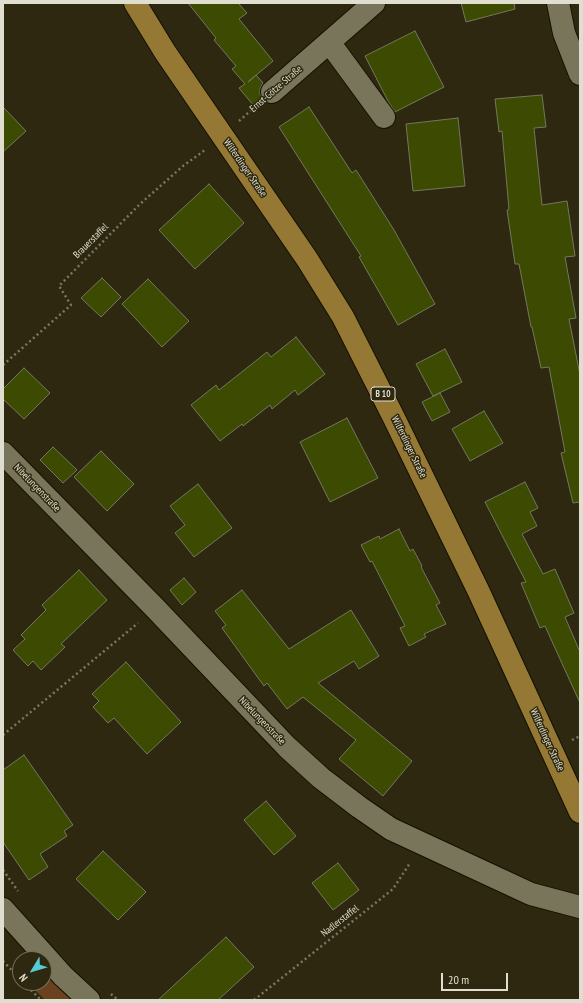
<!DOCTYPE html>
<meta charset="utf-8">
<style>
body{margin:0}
#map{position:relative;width:583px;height:1003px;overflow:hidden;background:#2d280f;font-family:"PT Sans Narrow",sans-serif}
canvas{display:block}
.frame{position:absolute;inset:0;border:4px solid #e0decf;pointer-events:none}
.north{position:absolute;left:12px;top:951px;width:40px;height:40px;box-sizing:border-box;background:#2d280f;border:1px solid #75715c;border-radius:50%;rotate:232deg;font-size:11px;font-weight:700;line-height:16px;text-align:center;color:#e0decf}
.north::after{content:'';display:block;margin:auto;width:14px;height:18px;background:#52ccd6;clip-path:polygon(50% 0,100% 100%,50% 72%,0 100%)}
.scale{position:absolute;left:441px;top:973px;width:67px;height:18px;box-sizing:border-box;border:2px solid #e0decf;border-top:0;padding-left:5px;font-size:12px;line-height:14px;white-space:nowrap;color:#e0decf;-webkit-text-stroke:3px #2d280f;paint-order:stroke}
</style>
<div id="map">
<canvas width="583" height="1003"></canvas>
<div class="frame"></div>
<div class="north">N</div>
<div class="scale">20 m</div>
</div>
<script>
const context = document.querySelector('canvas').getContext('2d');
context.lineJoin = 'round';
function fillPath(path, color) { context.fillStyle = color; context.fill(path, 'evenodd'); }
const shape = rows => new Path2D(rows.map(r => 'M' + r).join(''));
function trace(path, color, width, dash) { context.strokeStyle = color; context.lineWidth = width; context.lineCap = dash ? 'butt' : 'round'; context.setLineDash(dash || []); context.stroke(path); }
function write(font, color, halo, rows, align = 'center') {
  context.font = font + ' "PT Sans Narrow",sans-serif'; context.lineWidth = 3; context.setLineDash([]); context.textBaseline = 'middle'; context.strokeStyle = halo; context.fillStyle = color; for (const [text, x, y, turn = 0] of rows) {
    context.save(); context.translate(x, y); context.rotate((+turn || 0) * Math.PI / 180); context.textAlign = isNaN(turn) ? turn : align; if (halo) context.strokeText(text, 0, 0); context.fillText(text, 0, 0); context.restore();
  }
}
fillPath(shape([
 [44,974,68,997,71,1000,45,1000,28,983,44,983]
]), '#6b4220');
const building = shape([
 [188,3,238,3,247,13,239,19,273,61,248,82,256,75,263,83,260,88,260,94,262,99,254,106,239,88,245,84,232,69,236,66,214,40,216,38,188,3],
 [461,3,514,3,515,9,466,22,461,3],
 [415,31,444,87,395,112,388,101,365,56,415,31],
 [542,95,546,127,534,128,542,205,567,201,575,256,565,257,576,318,569,319,580,375,580,502,573,503,561,453,565,452,549,367,541,368,532,327,531,327,519,264,515,264,507,210,509,209,502,131,499,132,495,99,542,95],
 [3,107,26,131,3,152,3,107],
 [309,107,352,173,356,170,394,230,435,304,398,325,359,257,361,256,279,127,309,107],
 [458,118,465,186,413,191,406,124,458,118],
 [209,184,244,223,195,269,159,230,209,184],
 [102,278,121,297,101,317,81,298,102,278],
 [148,279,189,321,162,347,122,304,148,279],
 [296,337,325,374,298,395,295,390,272,409,270,405,243,426,242,424,220,441,191,405,216,385,219,390,267,352,271,357,296,337],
 [445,349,462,382,433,396,416,364,445,349],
 [24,368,50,393,24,419,3,399,3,389,24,368],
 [440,393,450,412,432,421,422,402,440,393],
 [484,411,503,443,470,461,452,429,484,411],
 [347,418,378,478,330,502,300,442,347,418],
 [53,447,77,470,63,483,40,460,53,447],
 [101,451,134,484,107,511,74,477,101,451],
 [525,482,538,508,530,512,537,526,522,534,543,574,555,569,574,613,565,617,580,652,580,703,545,626,540,628,521,583,526,582,485,502,525,482],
 [198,484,232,528,194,557,175,533,185,525,170,506,198,484],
 [399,529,410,551,413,549,422,566,421,567,440,603,436,605,446,624,424,634,426,637,409,646,400,628,405,626,372,561,370,562,361,545,379,536,380,539,399,529],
 [79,570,107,600,61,644,65,647,41,670,33,661,28,666,13,650,25,639,21,635,46,610,42,605,79,570],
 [184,578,196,592,182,605,170,590,184,578],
 [242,590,289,649,351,610,379,656,359,669,354,661,318,683,412,761,383,796,339,759,356,740,303,697,287,709,267,683,264,686,222,628,226,625,215,611,242,590],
 [126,662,181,722,147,754,114,718,108,723,93,707,99,701,92,694,126,662],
 [24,755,73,825,64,831,67,836,40,854,48,867,29,880,3,842,3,770,24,755],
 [266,801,296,836,274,855,244,820,266,801],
 [103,851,146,892,118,920,76,879,103,851],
 [338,863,359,890,333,910,312,883,338,863],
 [226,937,254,967,218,1000,158,1000,226,937]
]);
fillPath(building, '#3d4a02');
trace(building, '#72795f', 1);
const minor = shape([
 [558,3,564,33,580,74],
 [329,42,384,117],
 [272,92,374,3],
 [3,453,155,608,287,747,321,778,359,807,391,829,531,894,580,907],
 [3,909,63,976,89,1000]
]);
const major = shape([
 [135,3,165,52,307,259,343,317,393,416,478,590,580,812]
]);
trace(minor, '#151100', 24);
trace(major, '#151100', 24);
trace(shape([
 [239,121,256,106],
 [3,365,71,305,59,286,140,204,183,166,205,150],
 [3,735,138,623],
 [572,740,580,736],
 [3,870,18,891],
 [3,961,20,979],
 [24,983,41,1000],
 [111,994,118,1000],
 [254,1000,393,889,410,863]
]), '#7b7762', 2.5, [2, 3]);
trace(minor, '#79755a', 22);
trace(major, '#967835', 22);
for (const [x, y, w] of [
 [383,394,24]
]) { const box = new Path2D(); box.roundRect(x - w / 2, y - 7, w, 14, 3); context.fillStyle = '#2d280f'; context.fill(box); trace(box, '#e0decf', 1); }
write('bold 9px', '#e0decf', null, [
 ["B 10",383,394]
]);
write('10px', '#e0decf', '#2d280f', [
 ["Ernst-Götze-Straße",276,89,-41],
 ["Wilferdinger Straße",245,168,55],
 ["Brauerstaffel",91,241,-45],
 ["Wilferdinger Straße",409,447,64],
 ["Nibelungenstraße",37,488,46],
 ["Nibelungenstraße",262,721,46],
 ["Wilferdinger Straße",547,740,65],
 ["Nadlerstaffel",340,921,-38]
]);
</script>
